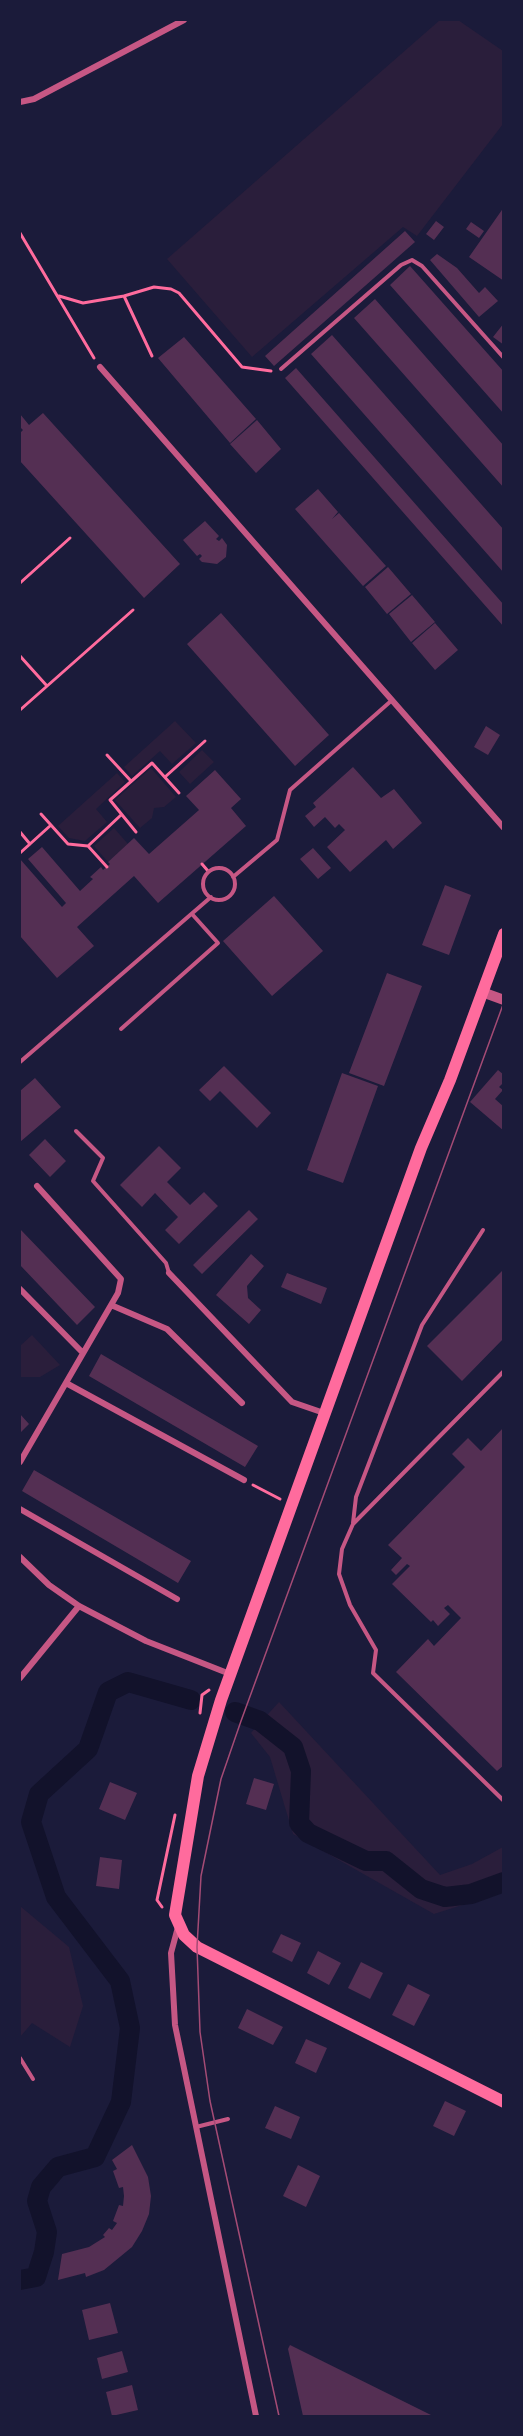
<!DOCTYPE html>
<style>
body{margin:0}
#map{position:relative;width:523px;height:2436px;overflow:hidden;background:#1b1b3a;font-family:"Zilla Slab",serif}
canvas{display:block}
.frame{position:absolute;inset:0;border:21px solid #1b1b3a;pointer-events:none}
</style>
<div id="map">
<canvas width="523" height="2436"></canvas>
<div class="frame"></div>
</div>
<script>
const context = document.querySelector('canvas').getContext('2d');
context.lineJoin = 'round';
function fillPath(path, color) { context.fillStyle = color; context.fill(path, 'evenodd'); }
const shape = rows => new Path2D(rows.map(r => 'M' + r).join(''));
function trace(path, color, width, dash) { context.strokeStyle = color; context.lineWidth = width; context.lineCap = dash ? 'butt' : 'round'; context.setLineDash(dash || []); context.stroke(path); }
fillPath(shape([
 [440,20,458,20,503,51,503,124,417,236,403,227,252,357,167,259],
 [175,721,196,743,172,764,160,751,132,776,124,767],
 [202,750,214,762,190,784,179,772],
 [151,768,176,797,164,807,154,808,152,818,140,828,115,800],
 [117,773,125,782,96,809,107,822,85,841,69,838,58,826],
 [114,828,128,844,108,862,94,846],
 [32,1335,60,1365,40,1377,20,1377,20,1346],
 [279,1702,440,1875,472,1864,503,1847,503,1892,434,1914,293,1834,270,1757,251,1733],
 [20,1906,69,1947,83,2006,70,2047,32,2023,20,2037]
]), '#2a1e3b');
trace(shape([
 [235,1712,260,1721,293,1747,301,1771,299,1823,308,1833,366,1861,386,1861,421,1889,445,1897,471,1894,504,1882],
 [20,2280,36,2277,44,2252,47,2232,37,2201,41,2187,58,2167,95,2157,121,2102,130,2028,120,1981,56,1897,31,1822,39,1794,88,1749,108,1692,128,1682,191,1700]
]), '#12122b', 20);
fillPath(shape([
 [504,207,504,281,469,257],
 [436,221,444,227,434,240,426,234],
 [471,222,484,231,479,238,466,229],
 [405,231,415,242,274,366,265,356],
 [437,254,457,268,479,293,485,287,498,301,479,317,430,260],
 [410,266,504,372,504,414,390,285],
 [375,299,504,446,504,488,354,318],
 [504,323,504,345,493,337],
 [332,335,504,530,504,573,311,354],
 [184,337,256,419,230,443,158,358],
 [296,368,504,605,504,627,285,378],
 [43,413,180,564,144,598,20,461,20,433,23,430,20,427,20,414,29,425],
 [257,420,281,449,256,473,230,444],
 [318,489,338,512,332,519,339,513,386,566,363,586,295,509],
 [205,521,219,536,216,539,219,541,222,538,227,545,226,557,217,564,202,562,199,559,202,556,200,554,197,556,183,540],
 [388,567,411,594,387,614,365,587],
 [412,595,435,622,411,642,389,614],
 [221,613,329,735,295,766,187,644],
 [435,623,458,650,435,670,412,643],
 [486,726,500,735,488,755,474,747],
 [353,767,381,798,394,789,422,823,393,849,386,840,350,872,327,847,345,830,339,824,335,828,325,817,314,827,305,816,316,807,313,803],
 [215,770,241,799,231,808,246,826,158,903,134,876,77,927,94,946,57,978,20,936,20,859,62,907,66,903,28,859,42,847,80,891,93,879,90,877,101,867,103,870,110,864,108,862,134,838,149,854,199,810,186,796],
 [313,848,331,868,318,879,300,859],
 [445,885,471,895,449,955,422,945],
 [274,896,323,951,272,996,223,941],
 [387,973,422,986,384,1086,349,1073],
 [224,1066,271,1113,257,1128,220,1091,210,1101,199,1090],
 [498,1070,504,1075,504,1082,499,1087,503,1090,495,1099,504,1107,504,1131,470,1102],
 [342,1073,378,1086,343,1183,307,1170],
 [35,1078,61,1107,20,1142,20,1091],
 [45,1139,66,1161,50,1177,29,1155],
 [159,1146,181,1168,167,1182,190,1205,204,1192,218,1206,179,1244,165,1230,178,1217,155,1193,142,1207,120,1185],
 [249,1210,258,1219,202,1274,193,1265],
 [20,1229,95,1307,77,1325,20,1265],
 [251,1254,264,1266,247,1286,248,1298,261,1310,249,1324,216,1295],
 [504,1269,504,1338,462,1381,427,1346],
 [287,1273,327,1288,321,1304,281,1287],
 [101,1354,258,1446,245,1467,89,1376],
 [20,1414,29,1424,20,1433],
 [504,1427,504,1765,497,1771,396,1672,428,1639,434,1646,461,1618,448,1605,444,1608,450,1614,438,1626,433,1620,431,1622,392,1584,410,1566,407,1564,396,1575,391,1570,402,1558,388,1545,465,1467,452,1454,468,1438,481,1451],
 [34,1470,191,1561,178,1583,22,1491],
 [254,1778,274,1784,266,1810,246,1804],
 [110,1782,137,1793,125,1820,99,1809],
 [100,1857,122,1860,119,1889,96,1886],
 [281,1934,301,1943,292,1962,272,1952],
 [318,1951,341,1963,329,1985,307,1973],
 [361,1962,383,1973,370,1999,348,1988],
 [408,1984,430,1995,414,2026,392,2015],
 [247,2009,283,2027,273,2045,238,2028],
 [306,2039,327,2048,316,2073,295,2063],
 [445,2101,466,2111,454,2136,433,2126],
 [275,2106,300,2117,291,2139,265,2128],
 [132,2145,148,2177,151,2196,149,2214,142,2231,132,2247,104,2270,86,2277,85,2273,58,2280,62,2254,89,2247,105,2237,103,2235,109,2228,112,2230,117,2223,113,2221,119,2205,123,2206,124,2196,123,2187,119,2188,113,2171,117,2169,112,2160],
 [298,2165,320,2176,306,2207,283,2196],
 [110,2303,118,2333,89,2340,82,2310],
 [290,2345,433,2416,303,2416,288,2349],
 [122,2351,128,2372,102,2379,97,2358],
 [132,2385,138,2410,112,2416,106,2392]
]), '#542f53');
trace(shape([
 [20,233,94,358],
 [59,296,83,303,124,296,152,356],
 [124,296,154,287,171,289,179,293,242,367,271,371],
 [20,583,70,538],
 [20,656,47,686],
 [20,710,133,610],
 [107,755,131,781],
 [165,777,205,741],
 [41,814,68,844,88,846,107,867],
 [20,832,30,844],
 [136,832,110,800,152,763,179,793],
 [88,846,121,815],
 [20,853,51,825],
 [202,864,208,871],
 [253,1485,280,1499],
 [200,1713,202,1695,209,1690],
 [162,1907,157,1900,175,1815]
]), '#ff6b9d', 3);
trace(shape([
 [281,369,401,265,412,260,422,266,504,358],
 '203 884a16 16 0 1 1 32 0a16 16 0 1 1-32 0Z',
 [233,877,277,840,290,790,391,701],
 [121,1029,218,943,192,914],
 [20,1062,211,897],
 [76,1131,103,1158,93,1181,166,1263,169,1273],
 [504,1371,353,1524,342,1549,339,1574,350,1605,376,1650,373,1673,504,1801],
 [353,1523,356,1497,422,1325,483,1230],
 [20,2058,33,2079],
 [196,2127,228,2119]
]), '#c65784', 4);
trace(shape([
 [20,102,34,99,184,20],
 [100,367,504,828],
 [169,1273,292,1402,324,1413],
 [20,1289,83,1353],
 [111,1305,167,1329,242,1403],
 [66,1383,244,1480],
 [20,1462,118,1293,121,1279,37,1186],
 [20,1509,177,1599],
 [20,1557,49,1585,79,1606,146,1641,230,1674],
 [20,1678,79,1606],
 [178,1927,171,1953,175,2025,256,2416]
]), '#c65784', 6);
trace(shape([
 [482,992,504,1000]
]), '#c65784', 10);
trace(shape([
 [504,934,450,1080,421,1148,221,1700,198,1776,175,1915,184,1935,197,1947,504,2102]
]), '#ff6b9d', 12);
trace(shape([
 [279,2416,210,2101,200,2032,197,1947,201,1876,221,1779,241,1721,504,1002]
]), '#a44b75', 1.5);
</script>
